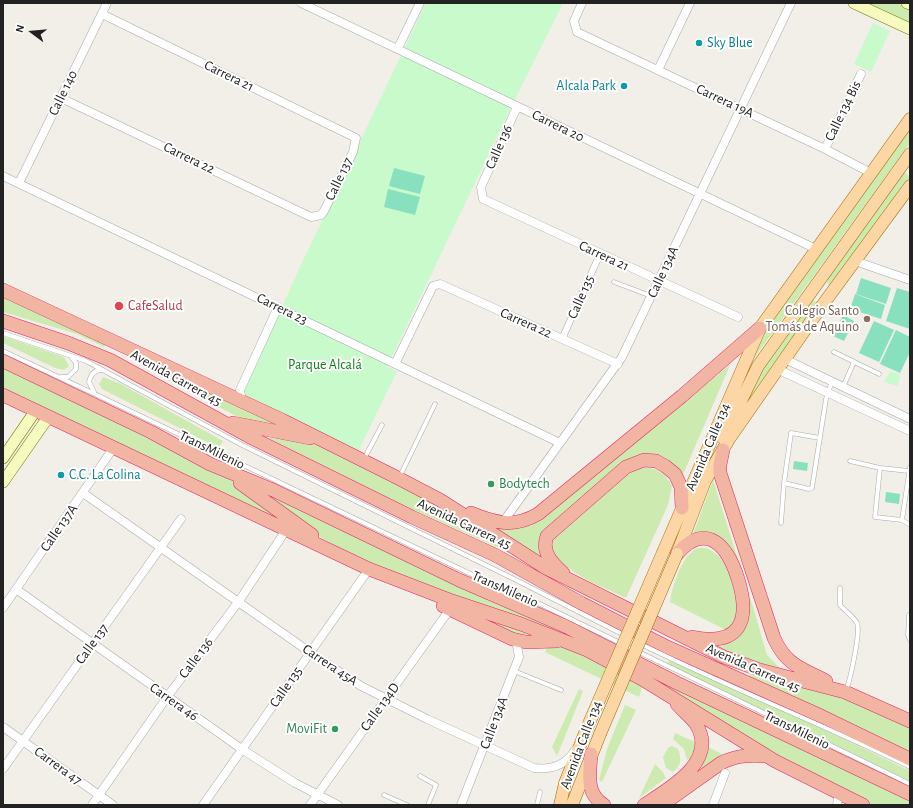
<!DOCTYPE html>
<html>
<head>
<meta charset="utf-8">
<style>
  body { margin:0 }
  #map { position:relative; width:913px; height:808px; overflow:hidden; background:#f2efe9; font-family:"Alegreya Sans",sans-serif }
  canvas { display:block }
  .frame { position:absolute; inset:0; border:4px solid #222; pointer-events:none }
  .north { position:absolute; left:12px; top:12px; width:40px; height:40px; -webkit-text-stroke:3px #fff; paint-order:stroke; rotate:286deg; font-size:11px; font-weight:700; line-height:16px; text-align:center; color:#222 }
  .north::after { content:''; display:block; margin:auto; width:14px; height:18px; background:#222; clip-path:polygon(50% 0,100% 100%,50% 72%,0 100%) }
</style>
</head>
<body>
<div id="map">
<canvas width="913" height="808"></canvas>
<div class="frame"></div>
<div class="north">N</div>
</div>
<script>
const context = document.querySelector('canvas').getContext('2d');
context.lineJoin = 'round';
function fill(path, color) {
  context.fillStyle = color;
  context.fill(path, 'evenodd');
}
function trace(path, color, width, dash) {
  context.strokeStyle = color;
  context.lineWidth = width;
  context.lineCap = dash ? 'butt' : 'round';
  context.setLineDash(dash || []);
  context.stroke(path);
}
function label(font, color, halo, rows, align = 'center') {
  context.font = font + ' "Alegreya Sans",sans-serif';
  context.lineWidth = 4;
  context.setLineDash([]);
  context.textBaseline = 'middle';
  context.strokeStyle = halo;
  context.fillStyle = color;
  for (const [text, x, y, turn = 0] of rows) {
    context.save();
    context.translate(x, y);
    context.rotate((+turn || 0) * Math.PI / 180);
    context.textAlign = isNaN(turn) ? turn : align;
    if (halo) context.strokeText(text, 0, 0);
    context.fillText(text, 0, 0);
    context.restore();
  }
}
const grass = new Path2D(`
  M865,3H897L910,9V24Z
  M910,123V143L749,365L753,347Z
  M901,173H906L910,178L829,287L827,281V276Z
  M3,295L106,343L104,347L77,334L3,312Z
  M812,298L817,304L735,418L759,368Z
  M3,336L64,357L69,366L64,370L55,368L3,343Z
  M730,365L682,477L639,457L540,551L541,560L487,523C504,527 522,532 537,522Z
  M3,367L56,392L231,480L280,520L3,391Z
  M166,376L207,391L291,429L254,423L234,415L164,378Z
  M103,377L121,384L223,441L219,448L102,389L99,384Z
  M268,438L308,441L323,445L433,501L509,550L508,552L399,503Z
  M646,467C659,470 666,474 672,486L668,505L626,598C604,587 573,577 557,557C552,552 553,545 552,539L621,479L633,471Z
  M713,480L754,610L767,655L781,669L752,662L718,647C727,644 739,640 743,631C745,627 747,620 747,616C747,601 735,549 724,540C716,532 702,535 692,537Z
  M261,491L492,602L555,628L553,632L438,592L347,553L312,532Z
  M707,548C726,558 731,574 735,594C736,598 738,604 738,609C738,618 733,625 728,631L670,602C672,588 682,553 698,548C701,548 705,548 707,548Z
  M470,613L527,633L520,636Z
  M549,645L567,647L640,683L642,687L639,697L545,652Z
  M669,660L797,716L910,771V781L667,664Z
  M751,671L819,690L853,701L910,727V752L749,676Z
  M648,674L910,800V805H873L850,794L776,756L647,677Z
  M579,689L583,691L557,756L552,747Z
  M625,705L636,710L602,782L599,780L607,749Z
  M675,733L695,742L694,751L690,759L687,760L684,749L673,739Z
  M672,746L678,749C682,759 681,766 673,772L666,768L663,757L668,748Z
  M708,747L726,756L705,770L700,766Z
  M655,764L663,772L666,778L639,798Z`);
const park = new Path2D(`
  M426,3H563L514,101L387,367L397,371L358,452L243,394L299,269Z
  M873,23L890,31L871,72L854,64Z
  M890,371L900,375L898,386L884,382Z`);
const pitch = new Path2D(`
  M394,168L425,176L420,194L389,186Z
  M388,189L420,197L415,215L384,207Z
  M861,278L891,288L886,304L856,294Z
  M897,288L910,292V329L886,321Z
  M855,294L885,305L881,319L850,309Z
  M843,315L854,321L844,341L833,336Z
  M874,321L894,330L879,362L859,353Z
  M896,330L910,337V352L900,373L880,364Z
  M794,461L808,463L807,471L793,469Z
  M886,492L900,494L899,504L885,502Z`);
const service = new Path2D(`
  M614,282L651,296
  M3,333L86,361L242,445L518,581L626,636
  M3,351L99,396L475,576L536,602L910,784
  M834,352L879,374
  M61,377H68L76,369V363L71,356
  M843,387L854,362
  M94,392L89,382C91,374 95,369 103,370
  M820,438L791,433L784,483L809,489L812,488L826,399L832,381
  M364,459L382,425
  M850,461L880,468
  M909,471L880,468L875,517L902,520L910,525
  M400,476L435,404
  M902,520L910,467
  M781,523L784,483
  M840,588V605C845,611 854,617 857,623C861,631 850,681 846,690
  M909,615L908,635L910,640
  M641,644C729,688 821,723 910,767
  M514,671L561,690
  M420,776L436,785L428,805
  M384,795L407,805
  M537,805L540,792`);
const pedestrian = new Path2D(`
  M562,339L600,254`);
const minor = new Path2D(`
  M301,3L816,249
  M582,3L574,21L577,32L825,149L871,173
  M398,48L420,3
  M658,70L690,3
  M61,98L311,217L321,215L324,211L353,152L356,138L102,14
  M517,107L481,187L483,199L738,317
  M825,149L861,74
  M3,176L560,443
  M19,183L107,3
  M855,261L910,280
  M785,359L910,419
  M395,364L433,286L440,284L618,364
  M777,369L910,431
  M242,402L240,390L278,307
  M83,493L311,653L361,686L427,719L534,768C551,770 566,765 575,750
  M503,522L622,357L791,3
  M16,589L243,750L295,783L338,805
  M3,608L114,447
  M3,727L113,805
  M3,769L181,519
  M92,805L167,697L239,601L286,530
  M203,805L369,569
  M310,805L450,609
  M461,805L519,657L516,640
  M713,805L725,773
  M837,805L839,793`);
const secondary = new Path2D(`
  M854,3L910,29
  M907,3L910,4
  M3,458L36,410
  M3,482L49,416`);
const primary = new Path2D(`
  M723,438L758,366L910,154
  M664,550L760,328L910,119
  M677,554L705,481L729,439L821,307L910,186
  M560,805L565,783L587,728
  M572,805L600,734`);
const trunk = new Path2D(`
  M3,290L282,420L398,478L440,500L546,568L724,657L760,670L845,692L910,721
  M3,321L68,343L110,360L252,438L412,517L495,555L581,603L667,647L821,716L910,759
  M3,361L151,432L210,464L273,490L459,580L565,626L677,683L910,794
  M3,395L369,569L452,601L521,624L587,650L642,679L775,761L863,805
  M233,423L310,438
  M723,450L720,465V473L774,638C786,665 801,668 826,681
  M240,483L312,535
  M471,513C495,523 514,528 538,514L682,396L760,328
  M677,554C707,520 728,547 738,579C751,621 740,647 692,637
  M563,573C552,563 541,552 547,536L626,467L644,460L656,461L665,466L675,474L681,487L682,508
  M443,606L512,639L526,642L557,641
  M591,754C590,774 585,793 604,805
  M644,805C670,788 719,761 696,724C691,717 683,711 677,704
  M662,805L721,763C737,755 750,755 767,756`);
const primaryBridge = new Path2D(`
  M587,728L664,550
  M600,734L677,554`);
const markers = [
  [699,43,4,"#0f9aa8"],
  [624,86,4,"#0f9aa8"],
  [119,306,5,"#e0444e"],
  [867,319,4,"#8d6e63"],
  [61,475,4,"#0f9aa8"],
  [491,484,4,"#2e9e5b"],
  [335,729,4,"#2e9e5b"]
];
const cultureNames = [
  ["Sky Blue",707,43],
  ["Alcala Park",616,86,"right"],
  ["C.C. La Colina",69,475]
];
const streetNames = [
  ["Carrera 21",229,76,26],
  ["Calle 140",63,93,-64],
  ["Carrera 19A",725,101,25],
  ["Calle 134 Bis",843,111,-64],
  ["Carrera 20",558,126,26],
  ["Calle 136",499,147,-66],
  ["Carrera 22",189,158,26],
  ["Calle 137",339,179,-64],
  ["Carrera 21",604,256,25],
  ["Calle 134A",663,272,-65],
  ["Calle 135",581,297,-66],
  ["Carrera 23",282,309,26],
  ["Carrera 22",526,323,24],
  ["Avenida Carrera 45",176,378,29],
  ["Avenida Calle 134",708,447,-67],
  ["TransMilenio",212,450,26],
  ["Avenida Carrera 45",464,524,25],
  ["Calle 137A",59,528,-55],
  ["TransMilenio",505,589,24],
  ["Calle 137",92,644,-54],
  ["Calle 136",196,658,-53],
  ["Carrera 45A",330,665,34],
  ["Avenida Carrera 45",753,668,24],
  ["Calle 135",286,687,-55],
  ["Carrera 46",174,702,35],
  ["Calle 134D",380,707,-54],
  ["Calle 134A",494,723,-69],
  ["TransMilenio",797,730,26],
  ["Avenida Calle 134",581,745,-69],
  ["Carrera 47",58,766,36]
];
const healthNames = [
  ["CafeSalud",128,306]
];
const educationNames = [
  ["Colegio Santo",859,311],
  ["Tomás de Aquino",859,327]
];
const parkNames = [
  ["Parque Alcalá",325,365]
];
const leisureNames = [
  ["Bodytech",499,484],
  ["MoviFit",327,729,"right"]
];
fill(grass, '#cdebb0');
fill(park, '#c8facc');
fill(pitch, '#88e0be');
trace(service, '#a9a9a9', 5);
trace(pedestrian, '#a9a9a9', 7);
trace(minor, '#a9a9a9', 9);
trace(secondary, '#707d05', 12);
trace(primary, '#a06b00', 13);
trace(trunk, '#dc2a67', 14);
trace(service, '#fff', 4);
trace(pedestrian, '#fff', 6);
trace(minor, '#fff', 8);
trace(secondary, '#f7fabf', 11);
trace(primary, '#fcd6a4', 12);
trace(trunk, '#f2b4a3', 13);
trace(primaryBridge, '#a06b00', 13, []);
trace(primaryBridge, '#fcd6a4', 12);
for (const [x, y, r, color] of markers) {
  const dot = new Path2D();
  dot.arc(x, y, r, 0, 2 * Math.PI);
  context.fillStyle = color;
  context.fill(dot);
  trace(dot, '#fff', 1.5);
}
label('14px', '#0d838f', '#fff', cultureNames, 'left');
label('14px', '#222', '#fff', streetNames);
label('14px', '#be3a42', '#fff', healthNames, 'left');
label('14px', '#785e54', '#fff', educationNames, 'right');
label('14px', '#0c8416', '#fff', parkNames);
label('14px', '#27864d', '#fff', leisureNames, 'left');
</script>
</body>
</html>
